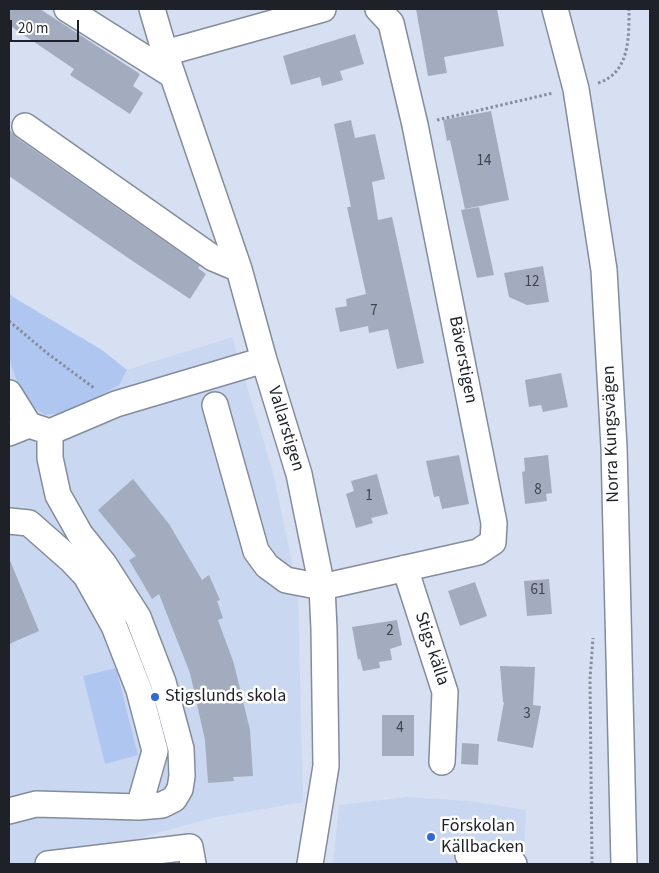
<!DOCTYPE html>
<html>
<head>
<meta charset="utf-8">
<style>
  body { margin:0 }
  #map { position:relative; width:659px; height:873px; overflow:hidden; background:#d6e0f2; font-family:"Source Sans 3",sans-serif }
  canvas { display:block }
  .frame { position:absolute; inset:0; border:10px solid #1e2228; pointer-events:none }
  .scale { position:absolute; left:10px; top:20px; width:69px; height:22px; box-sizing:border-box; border:2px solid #1e2228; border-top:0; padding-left:6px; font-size:15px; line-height:18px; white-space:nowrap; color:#1e2228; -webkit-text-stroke:4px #fff; paint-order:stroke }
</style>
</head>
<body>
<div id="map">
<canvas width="659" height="873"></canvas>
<div class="frame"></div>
<div class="scale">20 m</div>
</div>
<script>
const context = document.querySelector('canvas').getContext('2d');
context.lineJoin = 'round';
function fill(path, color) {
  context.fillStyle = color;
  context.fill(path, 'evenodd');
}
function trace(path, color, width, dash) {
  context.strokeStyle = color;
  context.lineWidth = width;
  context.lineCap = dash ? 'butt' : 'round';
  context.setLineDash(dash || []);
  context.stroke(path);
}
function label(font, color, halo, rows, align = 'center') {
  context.font = font + ' "Source Sans 3",sans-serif';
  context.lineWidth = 5;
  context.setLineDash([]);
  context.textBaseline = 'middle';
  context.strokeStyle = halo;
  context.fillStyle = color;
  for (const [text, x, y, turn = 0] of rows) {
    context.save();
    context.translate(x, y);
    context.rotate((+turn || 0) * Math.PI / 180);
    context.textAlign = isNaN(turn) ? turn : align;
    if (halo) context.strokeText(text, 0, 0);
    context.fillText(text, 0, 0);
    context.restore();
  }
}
const built = new Path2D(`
  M232,337L273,472L298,592L303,802L212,818L60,860L53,864H9V358L119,385L127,370Z
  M407,797L469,801L526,810L524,864H333L339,805Z`);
const green = new Path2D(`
  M9,292L13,297L102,350L127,370L119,385L70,412L45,415L23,400L9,358Z
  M116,668L138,755L105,764L83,676Z`);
const building = new Path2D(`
  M9,9H40L140,74L133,86L143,93L130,114L70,75L74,69L9,25Z
  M416,9H497L504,46L444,57L447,73L428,76Z
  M355,34L364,64L340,71L343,80L322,86L320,77L291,85L283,56Z
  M491,111L509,200L465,209L450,140L447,141L443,120Z
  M351,120L355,138L375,134L385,179L372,182L378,220L392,217L424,363L397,369L388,329L369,333L368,326L340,332L335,308L347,306L346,299L366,294L347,207H351L334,124Z
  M9,129L17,138L200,266L198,268L206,274L190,299L134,262L9,176Z
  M479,207L494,275L477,278L461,210Z
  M543,266L549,302L527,305L509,297L504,273Z
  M561,373L568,407L543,412L541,405L529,407L525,380Z
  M459,455L469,504L442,509L439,496L434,497L426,461Z
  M548,455L552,493L546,494L547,501L525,504L522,472L525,471L524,458Z
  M377,474L388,514L371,518L373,523L356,528L346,494L354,491L351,481Z
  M133,479L169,524L202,580L209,575L220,600L217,601L223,618L218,620L234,664L250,730L253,776L233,777L234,781L208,783L205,740L190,673L159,594L152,599L129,560L136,556L98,510Z
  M9,558L39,631L9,644Z
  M549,579L552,614L527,616L524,581Z
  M475,582L487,616L460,626L448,591Z
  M397,620L402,645L390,649L392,660L379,662L380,668L363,671L360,659L358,660L352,627Z
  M500,666L535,667L533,705L541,706L533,748L497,741L504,702H503Z
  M382,715H414V756H382Z
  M462,743L479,744L478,765L461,764Z`);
const path = new Path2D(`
  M598,83C630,73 629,37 629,9
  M437,120L553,93
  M9,321L47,353L94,388
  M592,864L590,679L593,638`);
const minor = new Path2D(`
  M67,9L172,75
  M152,9L165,53L239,269L264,360L299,474L322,587L324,629L326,766L310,864
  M555,9L576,89L604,270L614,447L624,864
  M165,53L323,9
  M25,126L213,258L239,269
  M9,393L29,425
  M215,405L256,551L267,566L286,580L322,587L478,552L493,542L494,523L415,125L391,23L378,9
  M50,432V458L58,495L80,534L104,564L138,617L163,682L181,749L182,776L180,789L174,799L162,805L139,807
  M9,433L29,425L50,432L116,404L264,360
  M9,521L29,523L71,560L86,576L114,626L139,690L155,751L139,807L36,804L9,811
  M405,568L445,692L442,762
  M468,855L514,864
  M48,864L190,847L193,864`);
const markers = [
  [155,697,5,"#3068d7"],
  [431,837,5,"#3068d7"]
];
const numberNames = [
  ["14",484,162],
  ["12",532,283],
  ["7",374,312],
  ["8",538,491],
  ["1",369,497],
  ["61",538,591],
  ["2",390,632],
  ["3",527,715],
  ["4",400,729]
];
const streetNames = [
  ["Bäverstigen",462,360,79],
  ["Vallarstigen",285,429,73],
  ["Norra Kungsvägen",612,434,-92],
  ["Stigs källa",431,649,72]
];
const poiNames = [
  ["Stigslunds skola",165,697],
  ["Förskolan",441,827],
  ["Källbacken",441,848]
];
fill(built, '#cad7f0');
fill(green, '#afc6f0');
fill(building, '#a3acbe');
trace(minor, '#838c9c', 28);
trace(path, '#878e9b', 3, [2.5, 2.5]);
trace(minor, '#fff', 25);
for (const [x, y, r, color] of markers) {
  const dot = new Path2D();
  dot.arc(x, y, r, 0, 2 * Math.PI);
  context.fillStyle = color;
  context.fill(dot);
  trace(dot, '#fff', 2);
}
label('15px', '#3f444e', null, numberNames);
label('18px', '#1e2228', '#fff', streetNames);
label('18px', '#1e2228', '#fff', poiNames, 'left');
</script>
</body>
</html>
